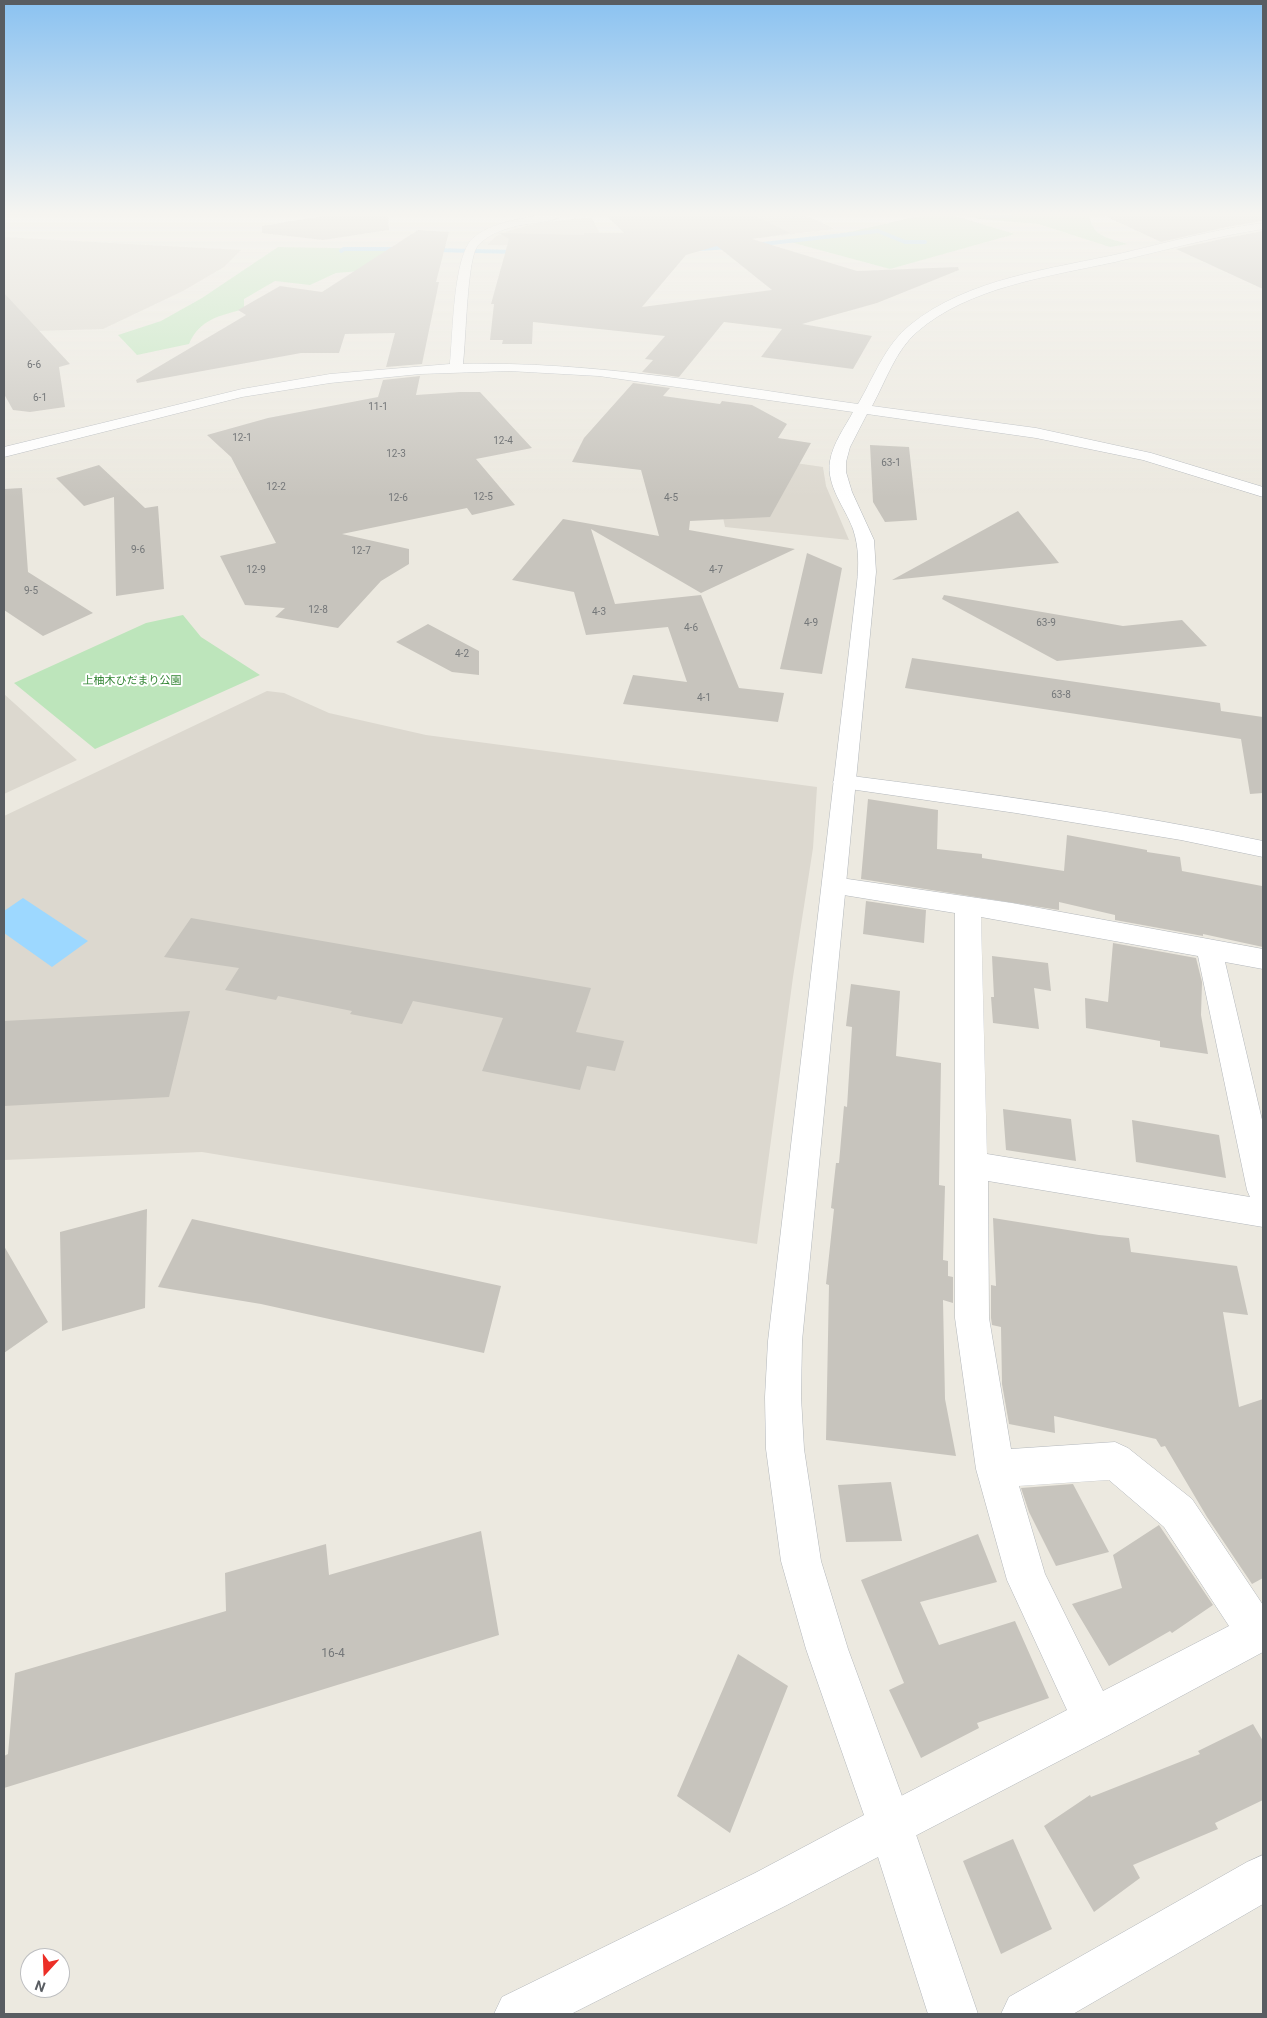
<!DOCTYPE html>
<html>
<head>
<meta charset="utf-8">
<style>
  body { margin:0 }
  #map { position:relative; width:1267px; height:2018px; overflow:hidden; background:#ece9e0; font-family:Roboto,sans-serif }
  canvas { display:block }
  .frame { position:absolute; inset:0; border:5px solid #595d62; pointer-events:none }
  .north { position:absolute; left:20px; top:1948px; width:50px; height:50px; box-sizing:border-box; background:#fff; border:1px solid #bdbec0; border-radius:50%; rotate:200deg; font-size:14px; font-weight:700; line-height:20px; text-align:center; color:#595d62 }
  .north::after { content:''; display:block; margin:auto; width:18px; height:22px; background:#ec2f27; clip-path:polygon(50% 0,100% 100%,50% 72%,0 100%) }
</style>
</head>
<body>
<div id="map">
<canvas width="1267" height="2018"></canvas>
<div class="frame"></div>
<div class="north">N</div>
</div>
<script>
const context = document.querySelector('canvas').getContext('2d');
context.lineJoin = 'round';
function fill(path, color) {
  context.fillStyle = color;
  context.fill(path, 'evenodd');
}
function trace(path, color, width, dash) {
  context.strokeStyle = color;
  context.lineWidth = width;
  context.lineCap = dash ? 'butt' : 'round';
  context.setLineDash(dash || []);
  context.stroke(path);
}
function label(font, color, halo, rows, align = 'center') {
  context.font = font + ' Roboto,"Noto Sans JP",sans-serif';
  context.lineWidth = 4;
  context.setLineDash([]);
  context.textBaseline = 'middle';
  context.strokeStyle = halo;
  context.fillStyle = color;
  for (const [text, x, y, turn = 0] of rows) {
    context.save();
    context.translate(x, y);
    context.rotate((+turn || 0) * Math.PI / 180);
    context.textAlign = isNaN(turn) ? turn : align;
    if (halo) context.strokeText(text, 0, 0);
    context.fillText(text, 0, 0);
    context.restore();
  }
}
const education = new Path2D(`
  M729,216H808L835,229L760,238Z
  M591,217L607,246L487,245L496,236L514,229L538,223Z
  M4,237L241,250L224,267L183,291L103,329L4,332Z
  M700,449L823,467L826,486L849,540L725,527L720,503Z
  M267,691L284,693L329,713L426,735L817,787L813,848L793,977L757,1244L202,1152L4,1160V816Z
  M4,694L77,760L4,794Z`);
const green = new Path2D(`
  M920,216H955L1015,234L890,269L790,242L840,234Z
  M969,216H1089C1094,238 1109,238 1128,244L1110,247L1038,224L981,219Z
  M278,247L388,249L374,270L336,273L310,285L275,281L244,299V309C219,316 200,319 189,344L137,355L118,335L161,321L202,298Z
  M183,615L201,637L260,675L95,749L14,683L146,623Z`);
const water = new Path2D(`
  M23,898L88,941L52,967L4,933V911Z`);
const stream = new Path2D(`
  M987,216H1010
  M754,245L878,231L905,242H925
  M698,249L731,247
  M434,250L516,252
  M341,251L344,249H399`);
const building = new Path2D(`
  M323,216H388L389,230L323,240L262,233V226Z
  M607,216H756L790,233L752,239L857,271L958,267L959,270L877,303L802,324L872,336L853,369L761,357L782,329L724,322L679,377L642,372L653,360L645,359L665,336L533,322L532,344H502L503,340H490L494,304H491L509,239L499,233L584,235V233H624ZM717,246L772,290L642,307L686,255Z
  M1105,216H1263V221L1227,227L1161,242Z
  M418,230L449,232L436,282H439L422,364L386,367L395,333L345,334L339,353H301L137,383L136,380L246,315L238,310L280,286L322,292Z
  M1263,231V289L1176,249L1226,238Z
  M4,293L70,364L59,367L65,407L30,412L13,410L4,394Z
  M420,376L416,395L460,392H480L532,448L476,459L515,505L472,515L467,508L342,534L409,549V564L381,581L338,628L275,617L285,608L245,605L220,556L276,543L231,457L207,435L268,418L378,397L383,380Z
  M633,383L670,388L663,396L720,404L722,401L752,405L787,424L778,438L811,443L770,517L690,521L689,530L795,549L701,593L591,529L615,604L701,595L739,688L784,693L778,722L623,704L633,675L687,682L668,627L586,635L574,592L512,580L563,519L659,536L641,470L572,462L584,438Z
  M870,445L909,447L917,520L885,522L873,502Z
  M99,465L145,508L158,506L164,589L116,596L114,497L84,506L56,478Z
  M22,488L28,572L93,613L43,636L4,610V489Z
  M1018,511L1059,563L892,580Z
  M807,553L842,568L822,674L780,669Z
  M944,595L1123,626L1182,620L1207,646L1057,661L942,599Z
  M428,624L479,651V675L452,672L396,642Z
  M912,658L1220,703L1221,711L1263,717V793L1250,794L1241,739L905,688Z
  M868,799L938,810L937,849L982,854V858L1064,871L1067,835L1147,850V852L1180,857L1182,871L1262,886L1263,947L1203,934V936L1115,920V915L1059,902V910L861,879Z
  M866,901L926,910L924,943L863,934Z
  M191,918L591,988L576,1032L624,1041L615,1071L587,1066L580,1090L482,1071L503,1018L413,1001L402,1024L350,1014L352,1011L278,996L276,1000L225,990L239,968L164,957Z
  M1113,943L1196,958L1202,982L1201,1015L1208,1054L1160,1047V1041L1086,1028L1085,998L1108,1002Z
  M992,956L1048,963L1051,991L1034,988L1039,1029L993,1023L991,997H994Z
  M851,984L900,991L896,1056L941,1063L939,1185L945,1186L943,1260L948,1261V1276L953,1277V1303L943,1300L945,1399L956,1456L826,1440L829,1285L826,1284L834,1209L831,1208L836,1163H839L844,1106L847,1107L852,1027L846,1026Z
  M190,1011L169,1097L4,1106V1021Z
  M1003,1109L1071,1119L1076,1161L1006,1150Z
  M1132,1120L1219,1135L1226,1178L1136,1162Z
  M147,1209L145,1308L62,1331L60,1232Z
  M993,1218L1099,1235L1129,1238L1131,1252L1237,1266L1248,1315L1223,1312L1239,1407L1263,1399V1578L1252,1584L1207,1517L1165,1446L1161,1447L1156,1439L1054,1416L1055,1433L1009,1424L1002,1384L1001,1327L992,1325L991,1318V1285L996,1286Z
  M192,1219L501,1286L484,1353L261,1304L158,1287Z
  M4,1246L48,1322L4,1353Z
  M891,1482L902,1541L846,1542L838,1485Z
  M1073,1484L1109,1552L1056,1566L1029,1512L1021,1488Z
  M1159,1525L1213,1605L1172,1633L1170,1631L1109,1666L1072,1604L1122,1588L1113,1555Z
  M481,1531L499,1635L4,1788V1756L8,1754L15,1673L226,1611L225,1573L326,1544L329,1575Z
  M978,1534L997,1582L920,1602L939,1645L1015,1621L1049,1698L977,1723L979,1728L921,1758L889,1690L904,1683L861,1580Z
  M738,1654L788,1686L730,1833L677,1796Z
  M1253,1724L1263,1741V1800L1215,1823L1218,1829L1133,1865L1140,1878L1094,1912L1044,1826L1090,1795L1091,1797L1200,1754L1198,1751Z
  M1013,1839L1052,1929L1001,1954L963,1861Z`);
const minor = new Path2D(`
  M844,775C984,793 1125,812 1263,841V857L1181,840L1016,813L836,787L833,782L836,777Z
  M834,877L1012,903L1263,949V969L1225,962L1263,1124V1227L988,1181L989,1318L1011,1449L1115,1442L1128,1448L1192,1499L1263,1605V1652L1109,1735L890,1849L874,1842L867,1826L874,1810L1067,1710L1007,1580L976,1469L955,1318V913L825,892L822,886L825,880ZM981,917L1198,956L1247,1190L1250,1197L987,1154ZM1109,1480L1164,1527L1229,1626L1103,1691L1045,1574L1019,1486Z
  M1263,1855V1904L1073,2014H1001L1009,1997L1247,1862Z`);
const tertiary = new Path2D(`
  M534,216H561C554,223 525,223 513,227C501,230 485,236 477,247C467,261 466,341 463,364C596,361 727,386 858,404C874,377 885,345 910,325C968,278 1052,269 1123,253C1169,242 1216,229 1263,223V229C1213,237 1165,250 1115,262C1051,276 968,287 917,332C895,351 886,381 872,406L1036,428L1151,453L1263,487V497L1143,460L1036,438L867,414L850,447L846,462V472L852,492L874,540L876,572L802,1341L801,1397L804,1449L821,1561L848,1649L913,1826L978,2014H928L878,1857L787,1905L571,2014H494L502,1997L755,1873L864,1815L806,1649L781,1561L766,1449L765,1397L768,1341L857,583C859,565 859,547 853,529C845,507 826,486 830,461C833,443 845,427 853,412L599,376L509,371L420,374L330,383L242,397L4,457V447L242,389L330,374L450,364C453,335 453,256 473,238C489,224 514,220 534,216Z`);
const numberNames = [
  ["6-6",34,365],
  ["6-1",40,398],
  ["11-1",378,407],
  ["12-1",242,438],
  ["12-4",503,441],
  ["12-3",396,454],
  ["63-1",891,463],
  ["12-2",276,487],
  ["12-5",483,497],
  ["12-6",398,498],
  ["4-5",671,498],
  ["9-6",138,550],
  ["12-7",361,551],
  ["12-9",256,570],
  ["4-7",716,570],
  ["9-5",31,591],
  ["12-8",318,610],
  ["4-3",599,612],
  ["4-9",811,623],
  ["63-9",1046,623],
  ["4-6",691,628],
  ["4-2",462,654],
  ["63-8",1061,695],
  ["4-1",704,698]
];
const farParknames = [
  ["上柚木ひだまり公園",132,681]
];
const nearNumbernames = [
  ["16-4",333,1654]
];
fill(education, '#dcd8cf');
fill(green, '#bde5bb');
fill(water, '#9dd8ff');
trace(stream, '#9dd8ff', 4);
fill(building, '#c7c4bd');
trace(minor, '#b3b7bb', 1);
trace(tertiary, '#b3b7bb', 1);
fill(minor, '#fff');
fill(tertiary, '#fff');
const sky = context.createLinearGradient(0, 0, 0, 498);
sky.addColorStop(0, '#8ac2f1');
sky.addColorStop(0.43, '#f6f5f1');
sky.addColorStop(1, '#f6f5f100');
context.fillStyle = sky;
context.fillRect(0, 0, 1267, 498);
label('10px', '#747779', null, numberNames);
label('11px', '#338634', '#fff', farParknames);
label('12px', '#747779', null, nearNumbernames);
</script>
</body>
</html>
